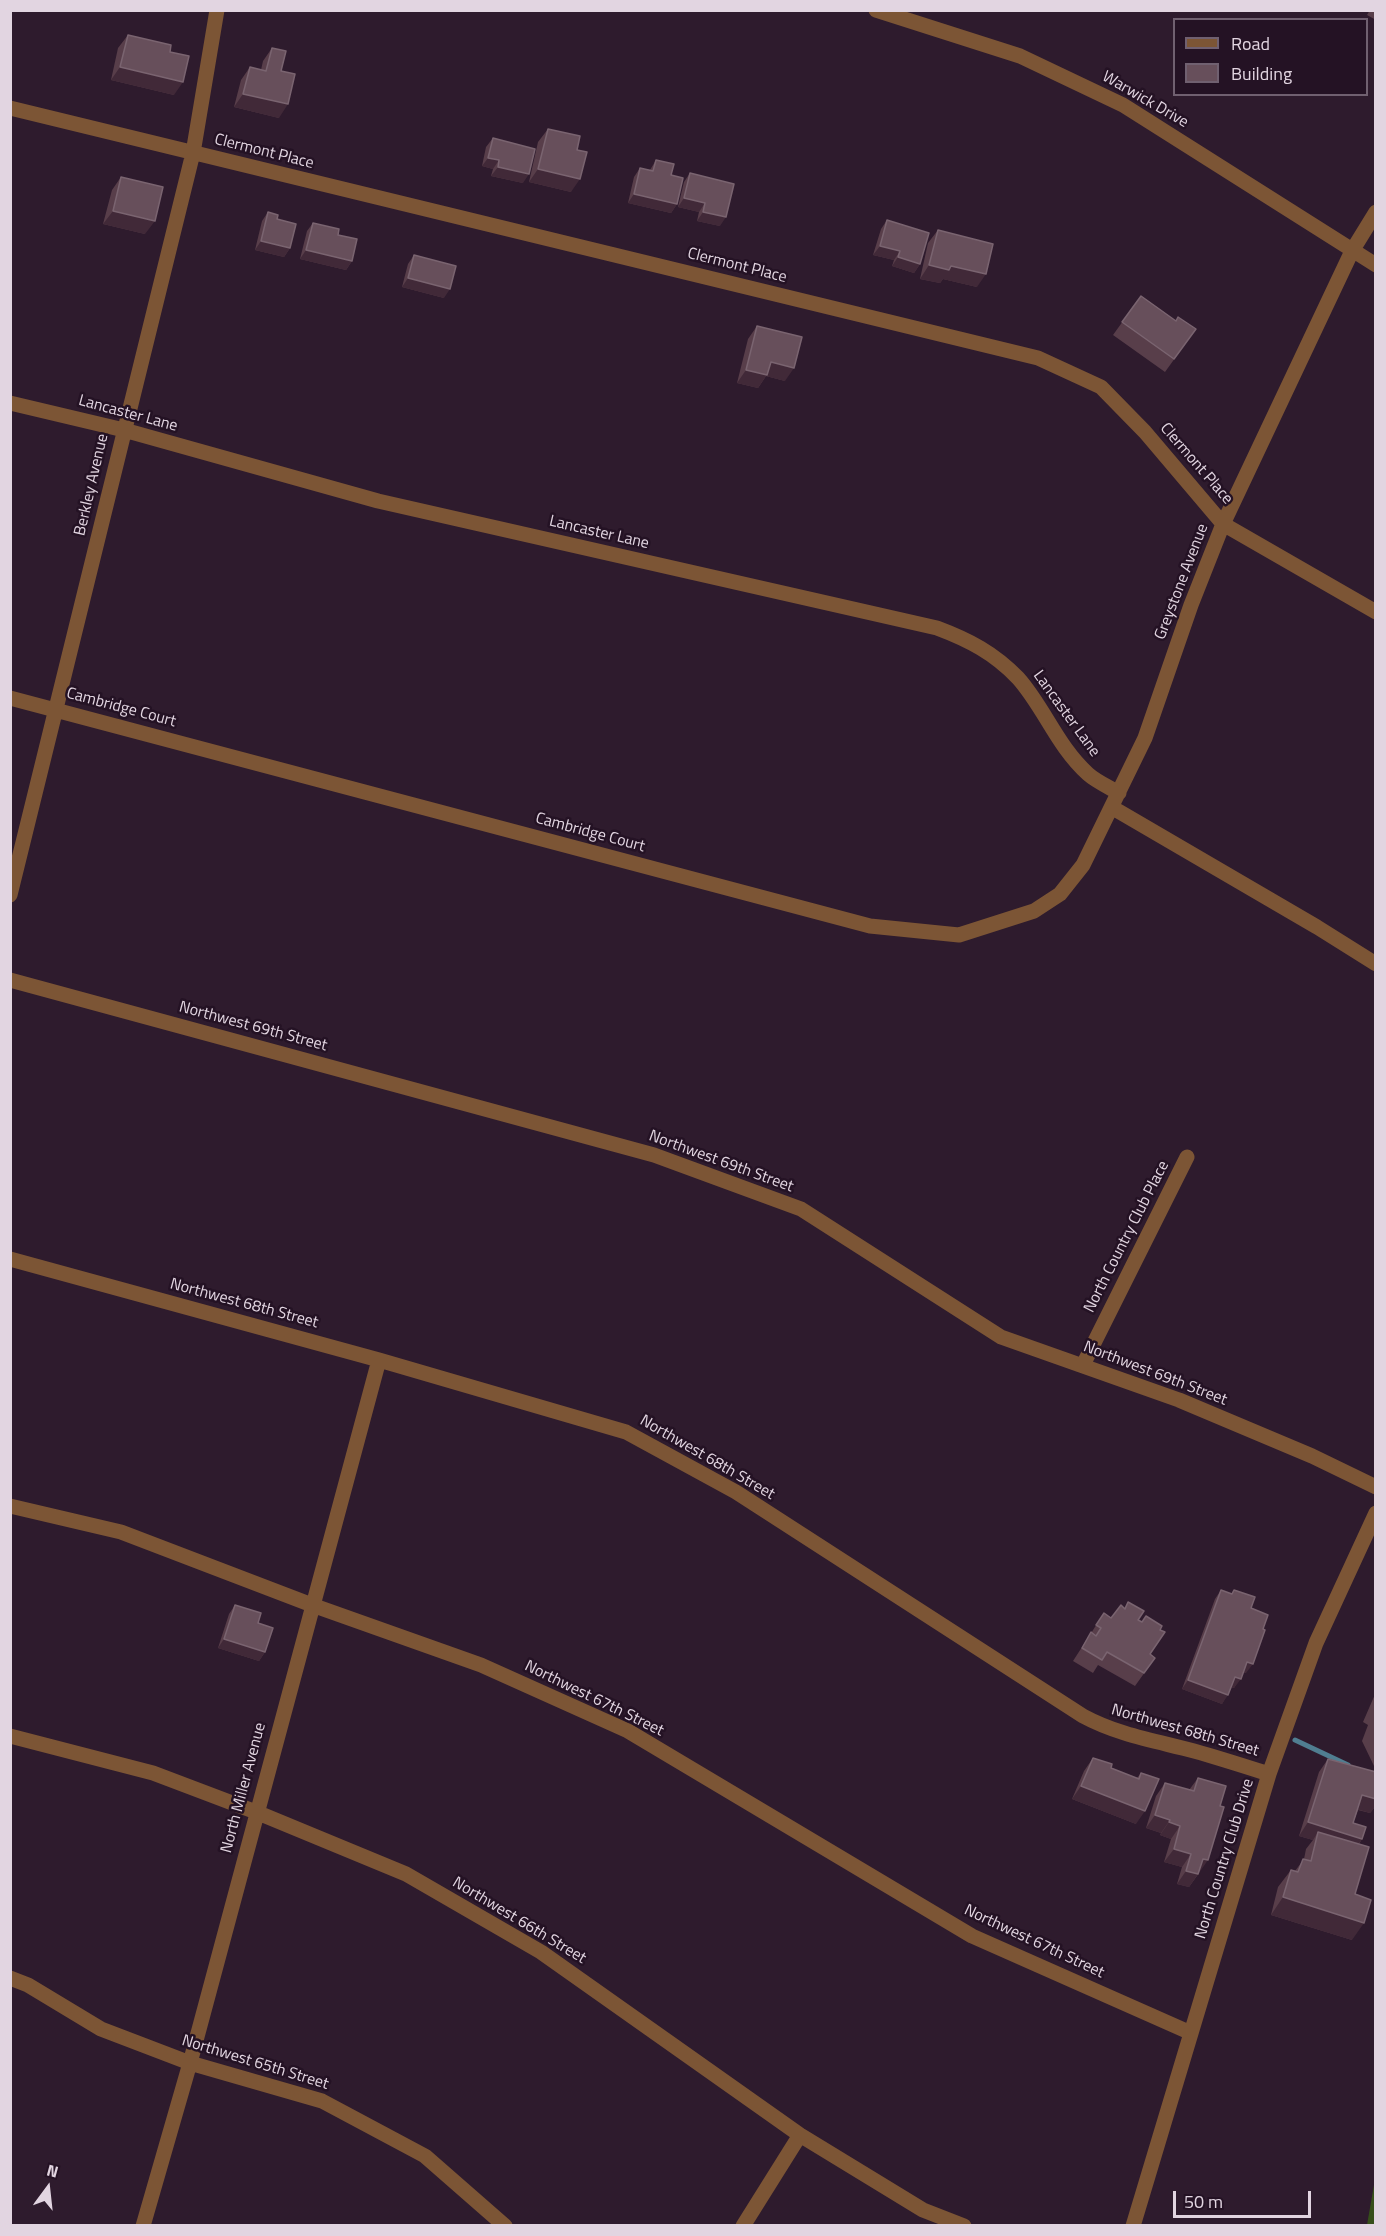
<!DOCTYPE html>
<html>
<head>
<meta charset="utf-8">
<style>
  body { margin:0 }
  #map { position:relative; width:1386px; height:2236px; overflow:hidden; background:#2e1b2d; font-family:"Titillium Web",sans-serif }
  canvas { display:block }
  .frame { position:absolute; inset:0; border:12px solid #e2d5e1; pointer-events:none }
  .legend { position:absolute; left:1173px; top:18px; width:195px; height:78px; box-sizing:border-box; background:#241224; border:2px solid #706070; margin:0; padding:8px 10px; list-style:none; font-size:18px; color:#e2d5e1 }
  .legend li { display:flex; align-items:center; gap:12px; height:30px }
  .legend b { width:30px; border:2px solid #706070 }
  .north { position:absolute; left:18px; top:2158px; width:60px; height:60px; -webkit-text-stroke:4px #241224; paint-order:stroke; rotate:15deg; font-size:16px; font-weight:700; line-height:24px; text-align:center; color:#e2d5e1 }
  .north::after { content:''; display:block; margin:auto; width:21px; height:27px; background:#e2d5e1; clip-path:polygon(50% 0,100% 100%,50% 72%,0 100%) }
  .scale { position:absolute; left:1173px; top:2191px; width:138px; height:27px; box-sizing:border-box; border:3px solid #e2d5e1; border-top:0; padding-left:8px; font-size:18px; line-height:21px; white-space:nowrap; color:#e2d5e1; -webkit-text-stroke:4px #241224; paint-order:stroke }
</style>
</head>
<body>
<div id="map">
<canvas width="1386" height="2236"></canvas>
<div class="frame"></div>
<ul class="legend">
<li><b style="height:8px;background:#7c5535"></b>Road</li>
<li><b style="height:16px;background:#674f5b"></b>Building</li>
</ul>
<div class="north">N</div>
<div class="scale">50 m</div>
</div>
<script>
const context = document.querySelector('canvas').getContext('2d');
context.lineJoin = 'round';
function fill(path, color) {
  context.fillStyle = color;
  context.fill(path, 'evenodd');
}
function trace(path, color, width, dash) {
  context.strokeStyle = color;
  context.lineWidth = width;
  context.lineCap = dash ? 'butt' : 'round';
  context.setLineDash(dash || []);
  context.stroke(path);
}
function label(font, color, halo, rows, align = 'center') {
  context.font = font + ' "Titillium Web",sans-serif';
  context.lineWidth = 5;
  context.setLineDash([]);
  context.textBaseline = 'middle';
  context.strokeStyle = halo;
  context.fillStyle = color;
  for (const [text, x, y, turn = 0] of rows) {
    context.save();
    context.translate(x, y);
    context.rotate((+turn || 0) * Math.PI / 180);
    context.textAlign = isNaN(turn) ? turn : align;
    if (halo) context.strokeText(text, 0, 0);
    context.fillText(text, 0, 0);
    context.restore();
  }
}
const green = new Path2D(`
  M1375,2179V2225H1367Z`);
const stream = new Path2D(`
  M1295,1740L1348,1765`);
const path = new Path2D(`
  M1375,2226L1376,2225`);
const minor = new Path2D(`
  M876,10L1020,56L1123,105L1376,265
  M10,108L1038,358L1101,387L1145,432L1223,524L1376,612
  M10,403L124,430L378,501L937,628C969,640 994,653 1018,678C1044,707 1057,746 1088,774C1097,782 1109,787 1119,793
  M10,698L870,926L959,935L1034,911L1060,894L1083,865L1145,738L1191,605L1223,524L1352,251L1376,212
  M1113,808L1317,927L1376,964
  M10,895L193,153L217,10
  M10,980L654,1155L801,1209L1001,1337L1179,1400L1312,1456L1376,1487
  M10,1259L379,1360L626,1432L736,1492L1083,1716C1118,1735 1156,1741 1194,1751C1219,1758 1244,1766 1269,1774
  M1083,1365L1187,1157
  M10,1506L121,1532L312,1605L481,1665L628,1731L972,1936L1191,2033
  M10,1736L153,1773L256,1812L406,1874L541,1952L800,2135L923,2210L964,2226
  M10,1978L28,1985L101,2029L190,2063L322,2101L425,2156L505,2226
  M143,2226L190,2063L379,1360
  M743,2226L800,2135
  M1133,2226L1269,1774L1316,1643L1376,1513`);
const wall = new Path2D(`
  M1370,10H1376V20L1367,15Z
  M128,35L170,52L174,95L111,80L118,48Z
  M272,48L281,71L279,118L234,107L241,80L250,67L261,70L263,61Z
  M548,129L577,150L571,192L529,182L538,142Z
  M493,138L523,183L491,176L493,169L482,166L486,147Z
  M656,160L671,175L677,204L671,213L628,203L634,177L640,168L650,170Z
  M690,173L720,226L697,221L699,212L678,207L684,182Z
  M121,177L145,234L103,224L112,190Z
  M268,212L277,219L290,248L284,257L255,250L262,221Z
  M887,220L920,264L914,273L892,266L894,260L873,255L881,229Z
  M313,223L338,235L352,261L346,270L300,259L307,231Z
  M938,230L977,287L943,279L940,283L920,279L928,243Z
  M414,255L444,298L402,287L408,264Z
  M1141,296L1176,321L1196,329L1165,372L1113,335Z
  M757,326L785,381L766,376L758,388L737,383L748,339Z
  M1221,1590L1231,1594L1234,1590L1251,1608L1246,1673L1243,1672L1234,1688L1231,1687L1222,1704L1182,1689L1215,1599Z
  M1128,1602L1138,1620L1150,1654L1155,1658L1135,1686L1098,1665L1093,1673L1073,1661L1104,1613L1111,1618L1124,1608Z
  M235,1605L258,1623L265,1652L259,1661L218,1648L229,1614Z
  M1376,1692V1765L1374,1766L1362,1741L1368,1725L1363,1722Z
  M1093,1758L1111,1768L1137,1778L1141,1773L1136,1824L1072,1799L1084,1771Z
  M1328,1759L1374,1808L1370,1813L1358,1810L1353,1823L1362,1839L1359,1844L1352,1940L1271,1915L1278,1887L1291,1870L1295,1871L1304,1859L1306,1849L1313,1840L1299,1836L1319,1772Z
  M1198,1778L1199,1873L1189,1887L1177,1884L1182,1867L1164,1862L1171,1839L1160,1835L1161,1833L1146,1828L1156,1796L1165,1783L1189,1790Z`);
const shadedWall = new Path2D(`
  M120,67L183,82L174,95L111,80Z
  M243,94L288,104L279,118L234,107Z
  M488,158L499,160L493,169L482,166Z
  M498,167L529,174L523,183L491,176Z
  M538,169L580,179L571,192L529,182Z
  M634,194L677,204L671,213L628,203Z
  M684,198L705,203L699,212L678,207Z
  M113,211L155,221L145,234L103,224Z
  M703,212L726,217L720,226L697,221Z
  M261,241L290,248L284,257L255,250Z
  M880,246L900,251L894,260L873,255Z
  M306,250L352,261L346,270L300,259Z
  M898,257L920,264L914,273L892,266Z
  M929,265L951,266L986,274L977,287L943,279L940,283L920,279Z
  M408,278L450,289L444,298L402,287Z
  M771,362L794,368L785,381L766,376L758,388L737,383L746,370Z
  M224,1639L265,1652L259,1661L218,1648Z
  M1247,1662L1253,1664L1246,1673L1241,1671Z
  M1235,1677L1241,1679L1234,1688L1229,1686Z
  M1188,1680L1228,1695L1222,1704L1182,1689Z
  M1081,1786L1145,1811L1136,1824L1072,1799Z
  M1362,1795L1376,1799V1808H1374L1370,1813L1353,1808Z
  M1155,1815L1170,1820L1161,1833L1146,1828Z
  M1169,1822L1180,1826L1171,1839L1160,1835Z
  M1308,1822L1362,1839L1353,1852L1318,1832L1313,1840L1299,1836Z
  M1174,1849L1191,1854L1182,1867L1164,1862Z
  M1203,1859L1208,1860L1199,1873L1194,1872Z
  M1186,1871L1198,1874L1189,1887L1177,1884Z
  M1283,1897L1364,1923L1352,1940L1271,1915Z`);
const building = new Path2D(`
  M128,35L171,45L170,52L189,56L183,82L120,67Z
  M272,48L286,51L281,71L295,74L288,104L243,94L250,67L266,71Z
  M548,129L580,136L577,150L587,152L580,179L538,169Z
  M493,138L535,149L529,174L498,167L499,160L488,158Z
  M656,160L674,164L671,175L683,178L677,204L634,194L640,168L653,171Z
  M690,173L734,184L726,217L703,212L705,203L684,198Z
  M121,177L163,187L155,221L113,211Z
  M268,212L278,215L277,219L296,224L290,248L261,241Z
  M887,220L929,233L920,264L898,257L900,251L880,246Z
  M313,223L339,229L338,235L357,239L352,261L306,250Z
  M938,230L993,244L986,274L951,266L949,270L929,265Z
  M414,255L456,266L450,289L408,278Z
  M1141,296L1176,321L1178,317L1196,329L1174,359L1122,322Z
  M757,326L802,337L794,368L771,362L767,375L746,370Z
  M1221,1590L1232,1594L1234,1590L1255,1597L1251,1608L1268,1615L1263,1629L1265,1630L1253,1664L1247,1662L1241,1679L1235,1677L1228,1695L1188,1680Z
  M1128,1602L1144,1611L1138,1620L1142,1622L1146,1616L1162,1626L1160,1630L1165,1632L1150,1654L1155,1658L1144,1673L1107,1652L1102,1660L1082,1648L1091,1632L1096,1636L1101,1628L1096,1625L1104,1613L1111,1618L1121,1605L1125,1609Z
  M235,1605L261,1613L258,1623L273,1628L265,1652L224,1639Z
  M1093,1758L1112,1764L1111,1768L1139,1779L1141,1773L1159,1779L1145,1811L1081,1786Z
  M1328,1759L1376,1772V1799L1362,1795L1353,1823L1366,1827L1362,1839L1308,1822Z
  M1198,1778L1226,1786L1220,1806L1224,1807L1208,1860L1203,1859L1198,1874L1186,1871L1191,1854L1174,1849L1180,1826L1169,1822L1170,1820L1155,1815L1165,1783L1194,1791Z
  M1318,1832L1369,1847L1355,1894L1371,1900L1364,1923L1283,1897L1291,1870L1298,1872L1303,1859L1311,1861Z`);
const streetNames = [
  ["Warwick Drive",1145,100,30],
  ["Clermont Place",264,152,14],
  ["Clermont Place",737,266,14],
  ["Lancaster Lane",128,414,15],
  ["Clermont Place",1196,464,49],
  ["Berkley Avenue",92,485,-77],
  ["Lancaster Lane",599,533,13],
  ["Greystone Avenue",1182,582,-69],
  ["Cambridge Court",121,708,15],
  ["Lancaster Lane",1066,714,54],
  ["Cambridge Court",590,833,15],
  ["Northwest 69th Street",253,1027,15],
  ["Northwest 69th Street",721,1162,20],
  ["North Country Club Place",1127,1237,-63],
  ["Northwest 68th Street",244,1304,15],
  ["Northwest 69th Street",1155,1374,21],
  ["Northwest 68th Street",707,1458,30],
  ["Northwest 67th Street",594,1699,26],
  ["Northwest 68th Street",1185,1731,16],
  ["North Miller Avenue",244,1788,-75],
  ["North Country Club Drive",1225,1859,-73],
  ["Northwest 66th Street",519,1921,31],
  ["Northwest 67th Street",1034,1942,25],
  ["Northwest 65th Street",255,2063,17]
];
fill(green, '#364f1a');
trace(stream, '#507e91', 5);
trace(path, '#6f5e6e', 3, [4.5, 3]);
trace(minor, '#7c5535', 15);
fill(wall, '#583e4a');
fill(shadedWall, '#412938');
fill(building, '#674f5b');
trace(building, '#7a6470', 1.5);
label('16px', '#e2d5e1', '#241224', streetNames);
</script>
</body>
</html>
